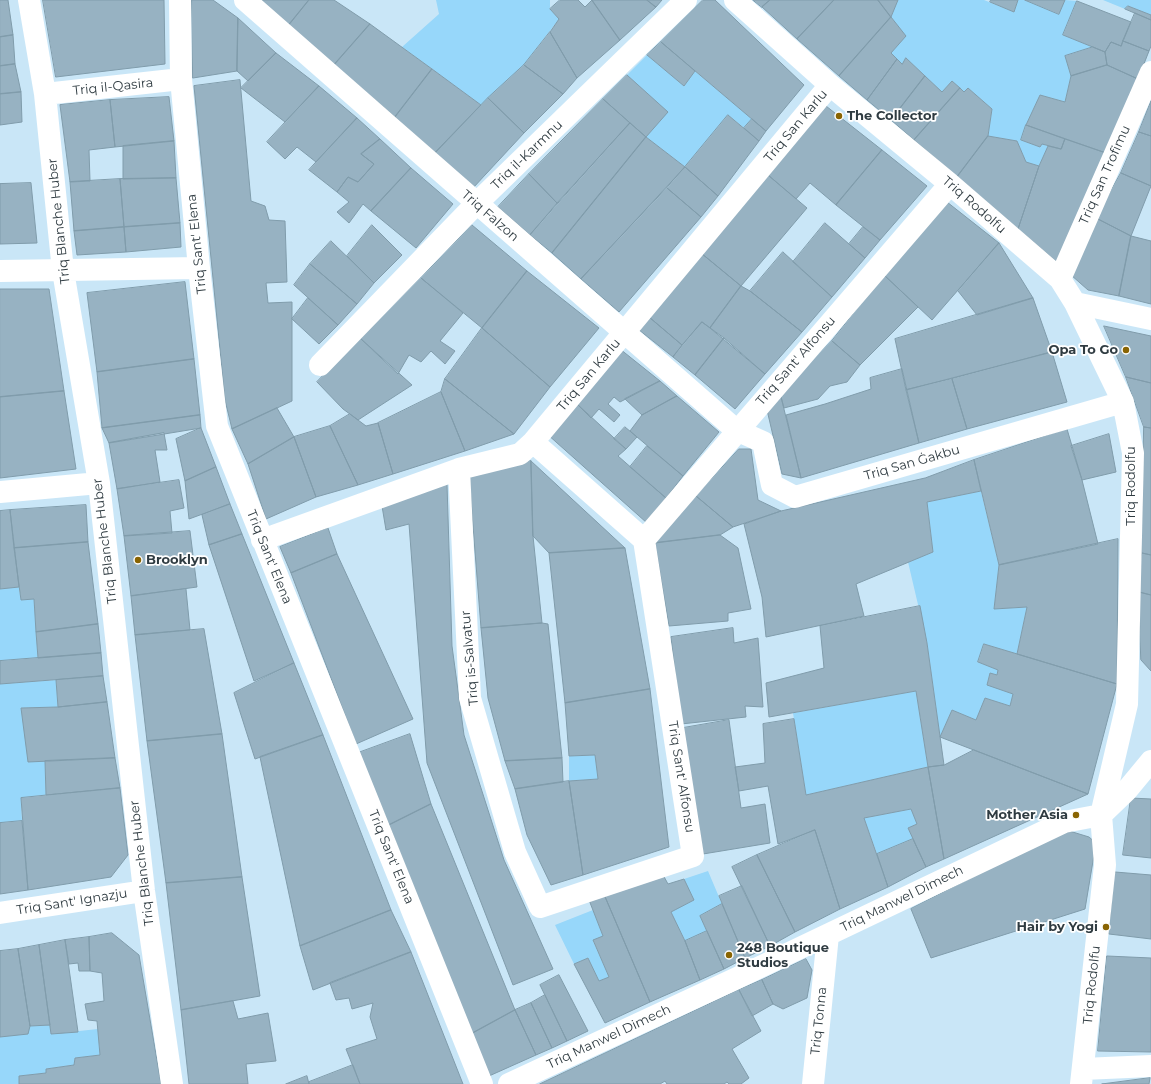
<!DOCTYPE html>
<html>
<head>
<meta charset="utf-8">
<style>
  body { margin:0 }
  canvas { display:block; background:#c9e6f7 }
</style>
</head>
<body>
<canvas width="1151" height="1084"></canvas>
<script>
const context = document.querySelector('canvas').getContext('2d');
context.lineJoin = 'round';
function fill(path, color) {
  context.fillStyle = color;
  context.fill(path, 'evenodd');
}
function trace(path, color, width, dash) {
  context.strokeStyle = color;
  context.lineWidth = width;
  context.lineCap = dash ? 'butt' : 'round';
  context.setLineDash(dash || []);
  context.stroke(path);
}
function label(font, color, halo, rows, align = 'center') {
  context.font = font + ' Montserrat,sans-serif';
  context.lineWidth = 3.5;
  context.setLineDash([]);
  context.textBaseline = 'middle';
  context.strokeStyle = halo;
  context.fillStyle = color;
  for (const [text, x, y, turn = 0] of rows) {
    context.save();
    context.translate(x, y);
    context.rotate((+turn || 0) * Math.PI / 180);
    context.textAlign = isNaN(turn) ? turn : align;
    if (halo) context.strokeText(text, 0, 0);
    context.fillText(text, 0, 0);
    context.restore();
  }
}
const green = new Path2D(`
  M436,0H550V9L559,19L524,65L481,105L402,47L439,14Z
  M898,0H984L1014,12L1018,0H1025L1059,14L1065,0L1077,1L1063,35L1093,47L1066,56L1071,76L1065,102L1040,95L1026,125L1021,140L1040,147L1042,144L1048,146L1039,166L1026,162L1017,141L988,136L992,109L968,88L964,92L952,81L942,92L907,59L902,64L891,53L905,36L891,17Z
  M1103,0H1151V15L1128,6L1125,9Z
  M647,55L684,86L695,71L752,119L744,128L728,115L685,167L646,137L667,112L627,75Z
  M981,491L999,565L994,609L1027,607L1017,654L984,644L978,662L998,670L997,675L990,673L987,684L1013,694L1010,706L985,698L976,720L952,710L940,737L927,643L908,562L933,552L927,502Z
  M19,587L21,600L34,599L38,658L0,661V589Z
  M56,680L58,707L21,708L45,761L46,795L21,798L22,821L0,823V684Z
  M916,691L928,767L806,795L793,713Z
  M595,755L598,779L569,781V756Z
  M911,809L917,824L908,828L913,839L877,854L864,818Z
  M708,871L722,904L700,916L707,931L685,941L671,912L693,900L684,879Z
  M593,910L603,936L593,941L609,977L599,981L588,958L574,964L555,925Z
  M50,1025L51,1034L98,1029L100,1055L75,1058L74,1065L46,1069V1073L19,1076V1084H0V1037L30,1026Z`);
const building = new Path2D(`
  M0,0H8L13,35L0,37Z
  M43,0H164L165,64L56,77Z
  M192,0H213L238,18L237,71L193,78Z
  M257,0H309L288,26Z
  M309,0H334L370,24L334,65L288,26Z
  M560,0H578L585,7L592,0L620,40L577,78L550,32L559,19L550,9Z
  M592,0H647L656,7L620,40Z
  M647,0H662L656,7Z
  M703,0H715L804,85L766,131L661,42Z
  M753,0H770L762,7Z
  M770,0H834L797,39L762,7Z
  M834,0H878L891,17L839,76L797,39Z
  M878,0H898L891,17Z
  M991,0H1018L1014,12L990,2Z
  M1025,0H1065L1059,14Z
  M1077,1L1131,22L1121,46L1111,42L1105,52L1063,35Z
  M1128,6L1151,15V20L1125,9Z
  M1135,13L1151,20V46L1149,51L1123,41Z
  M891,17L906,36L891,53L897,59L867,100L839,76Z
  M238,18L276,53L248,81L237,71Z
  M370,24L432,69L395,117L334,65Z
  M550,32L577,78L563,94L524,65Z
  M13,35L15,64L0,66V37Z
  M1123,41L1149,51L1138,79L1107,65L1105,52L1111,42L1121,46Z
  M661,42L695,71L684,86L647,55Z
  M1093,47L1105,52L1107,65L1071,76L1065,56Z
  M276,53L319,86L285,122L241,88Z
  M906,58L925,76L891,120L867,100L897,59L902,64Z
  M15,64L21,92L0,94V66Z
  M524,65L563,94L524,133L488,98Z
  M1107,65L1138,79L1106,153L1026,125L1040,95L1065,102L1071,76Z
  M432,69L481,105L435,153L395,117Z
  M627,75L668,112L646,137L603,99Z
  M925,76L942,92L952,81L960,88L914,140L891,120Z
  M240,80L251,201L265,206L269,220L285,221L287,282L266,283L268,303L292,302V401L232,429L225,400L194,86Z
  M319,86L357,118L316,162L297,147L285,159L267,142Z
  M960,88L964,92L968,88L992,109L988,136L957,177L914,140Z
  M21,92L22,122L0,125V94Z
  M169,97L174,141L115,147L110,100Z
  M488,98L524,133L473,188L435,153Z
  M603,99L630,123L557,203L529,174Z
  M110,100L115,147L89,150L90,181L70,182L60,105Z
  M1151,101V136L1139,132Z
  M826,106L882,150L836,205L810,183L796,199L768,175Z
  M728,115L759,141L718,196L685,167Z
  M357,118L380,139L361,154L374,164L358,182L348,177L337,192L309,170Z
  M752,119L766,131L759,141L744,128Z
  M630,123L646,137L552,253L530,235Z
  M1026,125L1065,139L1061,149L1042,144L1040,147L1021,140Z
  M1139,132L1151,136V186L1121,173Z
  M988,136L1017,141L1026,162L1039,166L1018,229L957,177Z
  M646,137L685,167L581,279L552,253Z
  M380,139L411,168L371,211L363,204L349,223L337,212L349,202L337,192L348,177L358,182L374,164L361,154Z
  M1065,139L1106,153L1058,263L1018,229L1039,166L1048,146L1061,149Z
  M174,141L176,178L123,179V146Z
  M882,150L927,186L880,240L836,205Z
  M685,167L718,196L701,217L667,188Z
  M411,168L453,204L416,248L371,211Z
  M1121,173L1151,186L1131,236L1096,218Z
  M529,174L557,203L530,235L498,207Z
  M768,175L807,208L741,286L701,253Z
  M176,178L180,223L124,227L120,179Z
  M120,179L124,227L74,231L70,182Z
  M31,183L37,243L0,244V184Z
  M667,188L701,217L619,312L581,279Z
  M947,202L999,243L932,320L884,275Z
  M1096,218L1131,236L1119,296L1088,290L1071,275Z
  M180,223L181,247L126,252L124,227Z
  M825,223L865,258L832,297L793,262Z
  M372,225L402,255L374,283L347,256Z
  M472,225L527,271L482,328L421,278Z
  M124,227L126,252L77,255L74,231Z
  M863,227L880,240L865,258L849,244Z
  M1131,236L1151,241V304L1119,296Z
  M331,241L374,283L357,304L310,264Z
  M999,243L1033,298L977,315L958,291Z
  M783,252L832,297L802,332L750,291Z
  M701,253L741,286L710,328L702,322L682,345L649,317Z
  M310,264L357,304L338,325L294,285Z
  M527,271L599,328L550,387L482,328Z
  M884,275L918,307L860,365L832,341Z
  M421,278L463,313L440,341L455,351L445,364L431,351L421,362L409,355L398,374L360,338Z
  M185,282L194,359L97,372L87,293Z
  M741,286L750,291L802,332L765,374L710,328Z
  M0,289H49L64,391L0,397Z
  M308,298L338,325L319,344L292,319Z
  M1033,298L1052,352L906,390L895,339Z
  M649,317L682,345L673,357L639,330Z
  M702,322L724,338L695,375L673,357Z
  M1104,326L1151,336V383L1126,377Z
  M482,328L550,387L514,434L445,379Z
  M360,338L412,385L358,420L343,409L317,382Z
  M724,338L765,374L735,409L695,375Z
  M832,341L860,365L847,382L830,386L818,399L784,408L780,393Z
  M620,349L660,381L620,402L614,397L608,404L620,415L614,422L599,409L591,418L575,402Z
  M1052,352L1067,402L967,429L952,379Z
  M194,359L200,415L102,428L97,372Z
  M902,369L919,443L801,478L786,415L825,404L871,389L870,378Z
  M1126,377L1151,383V428L1144,427Z
  M445,379L514,434L465,451L441,392Z
  M952,379L967,429L919,443L906,390Z
  M660,381L677,396L642,415L625,399Z
  M64,391L76,469L0,478V397Z
  M441,392L465,451L393,474L378,423Z
  M780,393L801,478L782,474L767,410Z
  M677,396L719,432L683,476L630,431L642,415Z
  M575,402L626,449L618,456L666,498L647,523L547,434Z
  M277,408L294,437L248,464L232,429Z
  M350,414L366,426L378,423L393,474L358,485L330,426Z
  M200,415L201,428L109,443L102,428Z
  M330,426L358,485L316,497L294,437Z
  M625,427L637,437L626,449L614,439Z
  M1144,427L1151,428V555L1142,553Z
  M201,428L216,467L185,481L176,439Z
  M1067,429L1082,480L1098,544L999,565L974,460Z
  M164,433L167,450H155L160,482L117,489L109,443Z
  M1109,434L1116,472L1082,480L1071,446Z
  M294,437L316,497L266,519L248,464Z
  M647,446L683,476L666,498L630,467Z
  M739,449H751L758,500L781,511L733,527L696,496Z
  M974,460L981,491L927,502L933,552L856,584L864,616L766,637L762,597L744,524L781,511L925,478Z
  M531,461L625,548L549,553L533,536Z
  M531,461L533,536L542,623L481,628L469,475Z
  M216,467L230,504L189,519L185,481Z
  M179,480L184,508L170,511L172,533L124,536L117,489Z
  M447,484L452,646L464,735L504,860L553,969L513,985L427,763L409,524L386,530L382,506Z
  M696,496L733,527L720,535L655,543Z
  M230,504L242,534L209,545L202,515Z
  M86,505L88,542L14,548L10,510Z
  M10,510L19,587L0,589V511Z
  M328,528L337,554L291,573L280,547Z
  M190,531L197,587L131,596L124,536Z
  M242,534L294,663L254,681L209,545Z
  M720,535L738,548L751,609L728,613V621L669,626L655,543Z
  M1118,539L1117,684L1017,654L1027,607L994,609L999,565Z
  M88,542L98,624L36,632L34,599L21,600L14,548Z
  M625,548L650,689L565,703L549,553Z
  M1142,553L1151,555V595L1139,592Z
  M337,554L413,719L356,744L291,573Z
  M186,589L190,630L135,635L131,596Z
  M1139,592L1151,595V671L1141,660Z
  M920,606L927,643L944,765L928,767L916,691L769,717L766,683L824,668L820,626Z
  M542,623L548,624L562,758L505,761L488,698L481,628Z
  M98,624L101,653L38,658L36,632Z
  M733,628L734,643L758,638L763,707L745,706L746,717L681,724L671,637Z
  M204,629L222,734L147,741L135,635Z
  M984,644L1117,684L1088,794L940,737L952,710L976,720L985,698L1010,706L1013,694L987,685L990,673L997,675L998,670L978,662Z
  M101,653L103,676L0,684V661Z
  M294,663L323,735L255,759L234,693Z
  M103,676L107,702L58,707L56,680Z
  M650,689L669,847L583,875L569,781L598,779L595,755L569,756L565,703Z
  M107,702L115,758L28,762L21,708L58,707Z
  M794,719L806,795L928,767L944,859L926,867L908,828L917,824L911,809L864,818L888,887L840,909L815,830L778,844L768,786L739,791L735,767L765,763L763,724Z
  M729,720L741,808L765,804L770,843L703,854L683,728Z
  M222,734L242,877L166,883L147,741Z
  M410,734L431,804L389,825L358,753Z
  M323,735L391,910L300,946L260,757Z
  M974,750L1088,794L944,859L928,767L944,765Z
  M115,758L120,788L46,795L45,761Z
  M562,758L563,782L515,789L505,761Z
  M569,781L583,875L551,885L527,835L515,789Z
  M120,788L128,855L111,877L28,890L21,798Z
  M1131,798L1151,799V858L1123,855Z
  M431,804L515,1010L471,1034L389,825Z
  M22,821L28,890L0,894V823Z
  M815,830L840,909L795,932L757,855Z
  M1066,830L1089,837L1096,843L1085,909L931,958L911,909Z
  M913,839L926,867L888,887L877,854Z
  M757,855L795,932L770,946L732,867Z
  M1115,872L1151,875V939L1109,934Z
  M662,873L668,884L684,879L694,900L671,912L685,941L700,980L650,1002L603,892Z
  M242,877L260,996L181,1010L166,883Z
  M742,886L770,946L745,958L719,896Z
  M603,892L650,1002L605,1023L574,964L588,958L599,981L609,977L593,940L603,936L589,900Z
  M722,904L745,958L724,969L700,916Z
  M391,910L411,952L313,990L300,946Z
  M707,931L724,969L700,980L685,941Z
  M112,933L139,955L161,1084H19V1076L46,1073V1069L74,1065L75,1058L100,1055L97,1021L88,1020L85,1004L104,1001L102,973L90,971L89,937Z
  M89,937L90,971H79L78,963L69,964L65,940Z
  M65,940L78,1032L51,1034L39,945Z
  M39,945L50,1025L30,1026L18,949Z
  M18,949L30,1026L28,1034L0,1037V951Z
  M411,952L463,1084H360L346,1049L377,1039L370,1017L373,1003L352,1009L349,998L336,1000L330,983Z
  M1107,956L1151,958V1052L1098,1051Z
  M806,959L812,970L807,998L783,1009L773,1004L762,980Z
  M559,975L588,1031L567,1041L540,985Z
  M762,980L773,1004L752,1016L739,990Z
  M739,990L761,1031L732,1049L749,1078L741,1084H729L727,1082L724,1084H667L665,1081L660,1084H540Z
  M545,995L567,1041L552,1048L531,1003Z
  M233,1001L238,1019L268,1013L276,1061L246,1064L248,1084H189L181,1010Z
  M531,1003L552,1048L536,1055L515,1010Z
  M515,1010L536,1055L489,1076L471,1034Z
  M353,1065L360,1084H309V1082Z
  M307,1076L309,1084H286Z
  M1150,1078L1149,1084H1102Z`);
const minor = new Path2D(`
  M29,0L45,94L63,271L99,483L144,891L172,1084
  M180,0L181,79L199,268L217,426L482,1084
  M245,0L736,430L763,442L772,485L795,497L1123,402
  M735,0L830,85L950,184L1060,279L1075,303L1123,402L1133,453L1127,704L1101,815L1105,865L1081,1084
  M45,94L181,79
  M0,271L199,268
  M1060,279L1151,72
  M1075,303L1151,319
  M320,365L476,204L686,0
  M533,442L644,540
  M459,469L470,698L515,852L540,907L693,856L644,540L950,184
  M0,492L99,483
  M262,540L459,469L520,454L533,442L830,85
  M0,913L144,891
  M1083,1069L1151,1066
  M509,1084L735,979L1064,822L1101,815L1127,790L1151,761
  M813,1084L828,935`);
const markers = [
  [839,116,4,"#896402"],
  [1126,350,4,"#896402"],
  [138,560,4,"#896402"],
  [1076,815,4,"#896402"],
  [1106,927,4,"#896402"],
  [729,955,4,"#896402"]
];
const streetNames = [
  ["Triq il-Qasira",113,87,-6],
  ["Triq San Karlu",796,126,-50],
  ["Triq il-Karmnu",527,155,-44],
  ["Triq San Trofimu",1105,175,-66],
  ["Triq Rodolfu",974,205,41],
  ["Triq Falzon",490,216,41],
  ["Triq Blanche Huber",59,221,-96],
  ["Triq Sant' Elena",197,244,-96],
  ["Triq Sant' Alfonsu",796,361,-49],
  ["Triq San Karlu",589,375,-50],
  ["Triq San Ġakbu",912,463,-16],
  ["Triq Rodolfu",1131,486,-90],
  ["Triq Blanche Huber",105,541,-97],
  ["Triq Sant' Elena",269,557,68],
  ["Triq is-Salvatur",470,658,-95],
  ["Triq Sant' Alfonsu",681,777,81],
  ["Triq Sant' Elena",391,857,68],
  ["Triq Blanche Huber",142,863,-97],
  ["Triq Manwel Dimech",902,899,-26],
  ["Triq Sant' Ignazju",72,902,-9],
  ["Triq Rodolfu",1092,985,-84],
  ["Triq Tonna",819,1021,-84],
  ["Triq Manwel Dimech",609,1037,-25]
];
const poiNames = [
  ["The Collector",847,116],
  ["Opa To Go",1118,350,"right"],
  ["Brooklyn",146,560],
  ["Mother Asia",1068,815,"right"],
  ["Hair by Yogi",1098,927,"right"],
  ["248 Boutique",737,948],
  ["Studios",737,963]
];
fill(green, '#97d7fa');
fill(building, '#97b2c2');
trace(building, '#809cab', 1);
trace(minor, '#fff', 22);
for (const [x, y, r, color] of markers) {
  const dot = new Path2D();
  dot.arc(x, y, r, 0, 2 * Math.PI);
  context.fillStyle = color;
  context.fill(dot);
  trace(dot, '#fff', 1.5);
}
label('13px', '#2f3b41', '#fff', streetNames);
label('bold 13px', '#2f3b41', '#fff', poiNames, 'left');
</script>
</body>
</html>
